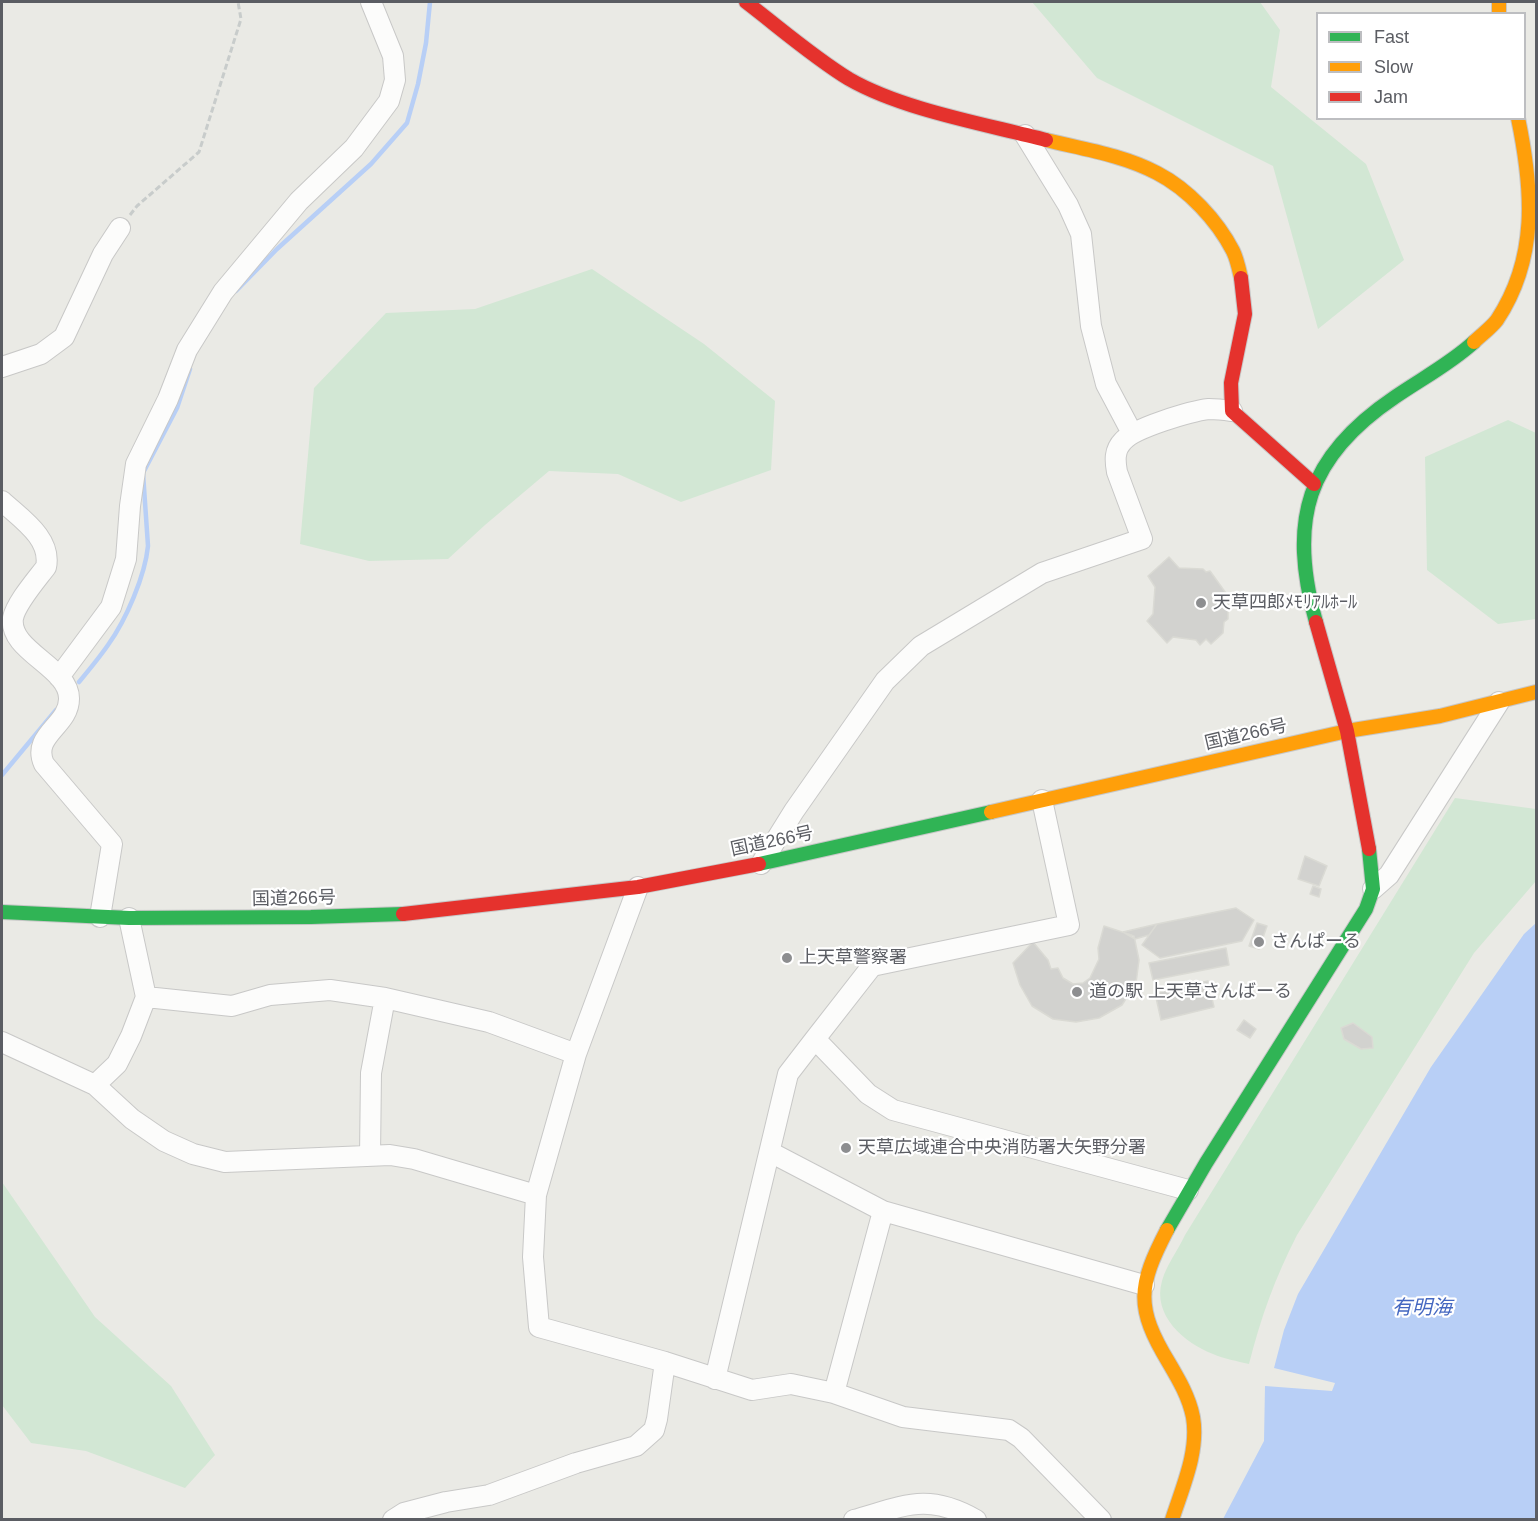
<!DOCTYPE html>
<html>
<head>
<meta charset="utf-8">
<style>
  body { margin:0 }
  #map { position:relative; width:1538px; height:1521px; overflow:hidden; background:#eaeae5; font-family:Helvetica,sans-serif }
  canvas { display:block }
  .frame { position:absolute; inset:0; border:3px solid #5b5d63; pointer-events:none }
  .legend { position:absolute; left:1316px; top:12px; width:210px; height:108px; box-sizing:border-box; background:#fff; border:2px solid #bdbec1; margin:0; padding:8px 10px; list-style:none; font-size:18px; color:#5b5d63 }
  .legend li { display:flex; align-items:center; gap:12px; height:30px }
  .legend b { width:30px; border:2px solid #bdbec1 }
</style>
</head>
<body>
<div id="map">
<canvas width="1538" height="1521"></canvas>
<div class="frame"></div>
<ul class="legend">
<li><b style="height:8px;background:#30b455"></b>Fast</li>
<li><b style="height:8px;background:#ff9f0a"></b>Slow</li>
<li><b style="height:8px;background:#e5322d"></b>Jam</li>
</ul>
</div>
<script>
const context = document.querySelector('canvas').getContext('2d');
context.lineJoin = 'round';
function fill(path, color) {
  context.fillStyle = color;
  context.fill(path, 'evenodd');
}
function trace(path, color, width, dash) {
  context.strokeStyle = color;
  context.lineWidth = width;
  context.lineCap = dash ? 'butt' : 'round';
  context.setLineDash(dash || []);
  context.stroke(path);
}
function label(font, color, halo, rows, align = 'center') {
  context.font = font + ' Helvetica,"Noto Sans JP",sans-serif';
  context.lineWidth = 4.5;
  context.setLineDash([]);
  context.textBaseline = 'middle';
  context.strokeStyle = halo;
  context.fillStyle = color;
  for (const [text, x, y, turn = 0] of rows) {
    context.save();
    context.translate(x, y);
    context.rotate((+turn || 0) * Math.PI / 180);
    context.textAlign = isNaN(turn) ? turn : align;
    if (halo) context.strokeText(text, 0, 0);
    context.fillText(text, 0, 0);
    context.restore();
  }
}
const green = new Path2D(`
  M1032,2H1260L1280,30L1271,87L1366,164L1404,260L1318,329L1273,166L1097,78Z
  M592,269L704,344L775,401L771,470L681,502L618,474L549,471L485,525L448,559L369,561L300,544L314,388L386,313L475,309Z
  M1508,420L1536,433V619L1498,624L1427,570L1425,457Z
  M1455,798L1536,809V881L1474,953L1297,1235C1275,1278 1261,1317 1249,1364C1237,1361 1224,1359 1213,1354C1184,1343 1152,1315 1162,1281C1166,1266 1178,1250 1185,1235Z
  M2,1182L95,1317L171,1386L215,1455L185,1488L86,1451L31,1443L2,1405Z`);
const water = new Path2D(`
  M1536,923V1519H1223L1264,1441L1265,1386L1332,1391L1335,1383L1274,1368L1284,1330L1298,1294L1431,1067L1524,934Z`);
const stream = new Path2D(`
  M236,291L277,249L371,164L407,123L418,84L426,43L430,2
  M79,682C89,670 99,658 108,645C126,620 145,576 148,546L143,473L177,408L190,369
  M2,775L56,710`);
const building = new Path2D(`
  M1169,557L1179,568L1203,569L1206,572L1210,571L1228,596V619L1224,622L1223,633L1211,644L1206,639L1200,645L1196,640L1173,637L1167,643L1147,621L1153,614L1155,587L1148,576Z
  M1305,856L1327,866L1319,886L1298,879Z
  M1313,886L1321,889L1319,897L1310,894Z
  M1236,908L1254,920L1242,941L1160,958L1142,945L1157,924Z
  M1257,923L1267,926L1259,949L1249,946Z
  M1157,924L1149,935L1135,939L1123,932Z
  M1104,926L1134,936L1139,960L1136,983L1122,1005L1099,1018L1076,1022L1053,1019L1032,1006L1020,985L1013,963L1033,942L1048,960L1051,969L1058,968L1063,978L1073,984L1083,983L1090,978L1099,959L1098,948Z
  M1226,948L1229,965L1153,980L1149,963Z
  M1208,981L1214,1007L1161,1020L1155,993Z
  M1244,1020L1256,1029L1250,1038L1237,1030Z
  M1353,1023L1372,1037L1373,1048L1361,1049L1344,1039L1341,1028Z`);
const path = new Path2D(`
  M130,215L137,206L199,152L241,19L238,2`);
const street = new Path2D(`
  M1025,135L1068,205L1081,234L1091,326L1106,384L1132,433
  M2,367L41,354L64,337L103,254L120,228
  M2,501C20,518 52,538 46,567C37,579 16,603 13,618C8,651 70,667 69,699C69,726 31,735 44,764L112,844L100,917
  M59,677L111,607L126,559L130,506L136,464L168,399L187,350L223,292L299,201L354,148L389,101L395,80L393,56L371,2
  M761,864L794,811L885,681L921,646L1042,573L1142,539L1117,472C1115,461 1114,450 1123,441C1134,428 1191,411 1209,409C1217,409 1225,410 1232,411
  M638,887L576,1054L536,1195L533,1257L539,1327L665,1362L752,1390L791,1384L834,1393L903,1417L1009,1430L1021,1438L1101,1520
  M1373,889L1389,875L1499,702
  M146,997L232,1006L270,995L330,990L385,998L489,1022L576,1054
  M815,1039L868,1094L893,1110L1188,1190
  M2,1042L95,1085L132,1119L164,1141L193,1154L225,1162L390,1155L414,1159L536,1195
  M95,1085L117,1064L131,1036L146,997L129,918
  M770,1152L883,1211L1144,1285
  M370,1156L371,1073L385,998
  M715,1379L788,1074L815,1039L872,966L1069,925L1042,800
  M834,1393L883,1211
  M393,1520L404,1513L446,1502L489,1495L576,1463L636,1446L654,1430L657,1419L665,1362
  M854,1520C904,1506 927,1492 976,1520`);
const fast = new Path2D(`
  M1316,622C1288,521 1306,457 1395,397C1421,379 1450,364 1474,342
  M759,864L991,812
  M2,912L129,918L311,917L403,914
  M1167,1230L1206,1163L1366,909L1373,889L1369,849`);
const slow = new Path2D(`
  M1499,2V14
  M1046,140C1083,149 1123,155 1157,173C1188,189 1217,220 1233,251C1237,259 1239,269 1241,278
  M1474,342C1481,335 1491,328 1497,320C1538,258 1533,190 1518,118
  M991,812L1347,731L1440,716L1536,692
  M1167,1230C1138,1286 1135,1307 1169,1363C1179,1380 1189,1397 1193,1417C1199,1452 1182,1488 1172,1520`);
const jam = new Path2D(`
  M746,2C780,28 813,57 849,79C903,110 985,124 1046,140
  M1241,278L1245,314L1231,383L1232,411L1314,484
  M1316,622L1347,731L1369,849
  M403,914L638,887L759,864`);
const markers = [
  [1201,603,6,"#8d8e90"],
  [1259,942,6,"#8d8e90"],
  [787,958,6,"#8d8e90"],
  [1077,992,6,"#8d8e90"],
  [846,1148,6,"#8d8e90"]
];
const poiNames = [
  ["天草四郎ﾒﾓﾘｱﾙﾎｰﾙ",1213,603],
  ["さんぱーる",1271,942],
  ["上天草警察署",799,958],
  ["道の駅 上天草さんばーる",1089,992],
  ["天草広域連合中央消防署大矢野分署",858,1148]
];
const streetNames = [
  ["国道266号",1246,735,-13],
  ["国道266号",772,842,-12],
  ["国道266号",294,899,-1]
];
const waterNames = [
  ["有明海",1422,1308]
];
fill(green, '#d2e7d4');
fill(water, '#b8cff6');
trace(stream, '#b8cff6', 4.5);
fill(building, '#d2d2cf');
trace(building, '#dadad4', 1.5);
trace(street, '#c8c8c7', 22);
trace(fast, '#c7c7c7', 16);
trace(slow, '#c7c7c7', 16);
trace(jam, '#c7c7c7', 16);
trace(path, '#c8cccb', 3, [6, 3]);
trace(street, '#fcfcfb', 20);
trace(fast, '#30b455', 14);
trace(slow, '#ff9f0a', 14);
trace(jam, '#e5322d', 14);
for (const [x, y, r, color] of markers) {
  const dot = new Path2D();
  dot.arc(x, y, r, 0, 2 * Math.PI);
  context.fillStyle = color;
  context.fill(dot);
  trace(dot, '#fff', 2);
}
label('18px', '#5b5d63', '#fff', poiNames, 'left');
label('18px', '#5b5d63', '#fff', streetNames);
label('italic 20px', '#4568c1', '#fff', waterNames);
</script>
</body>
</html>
